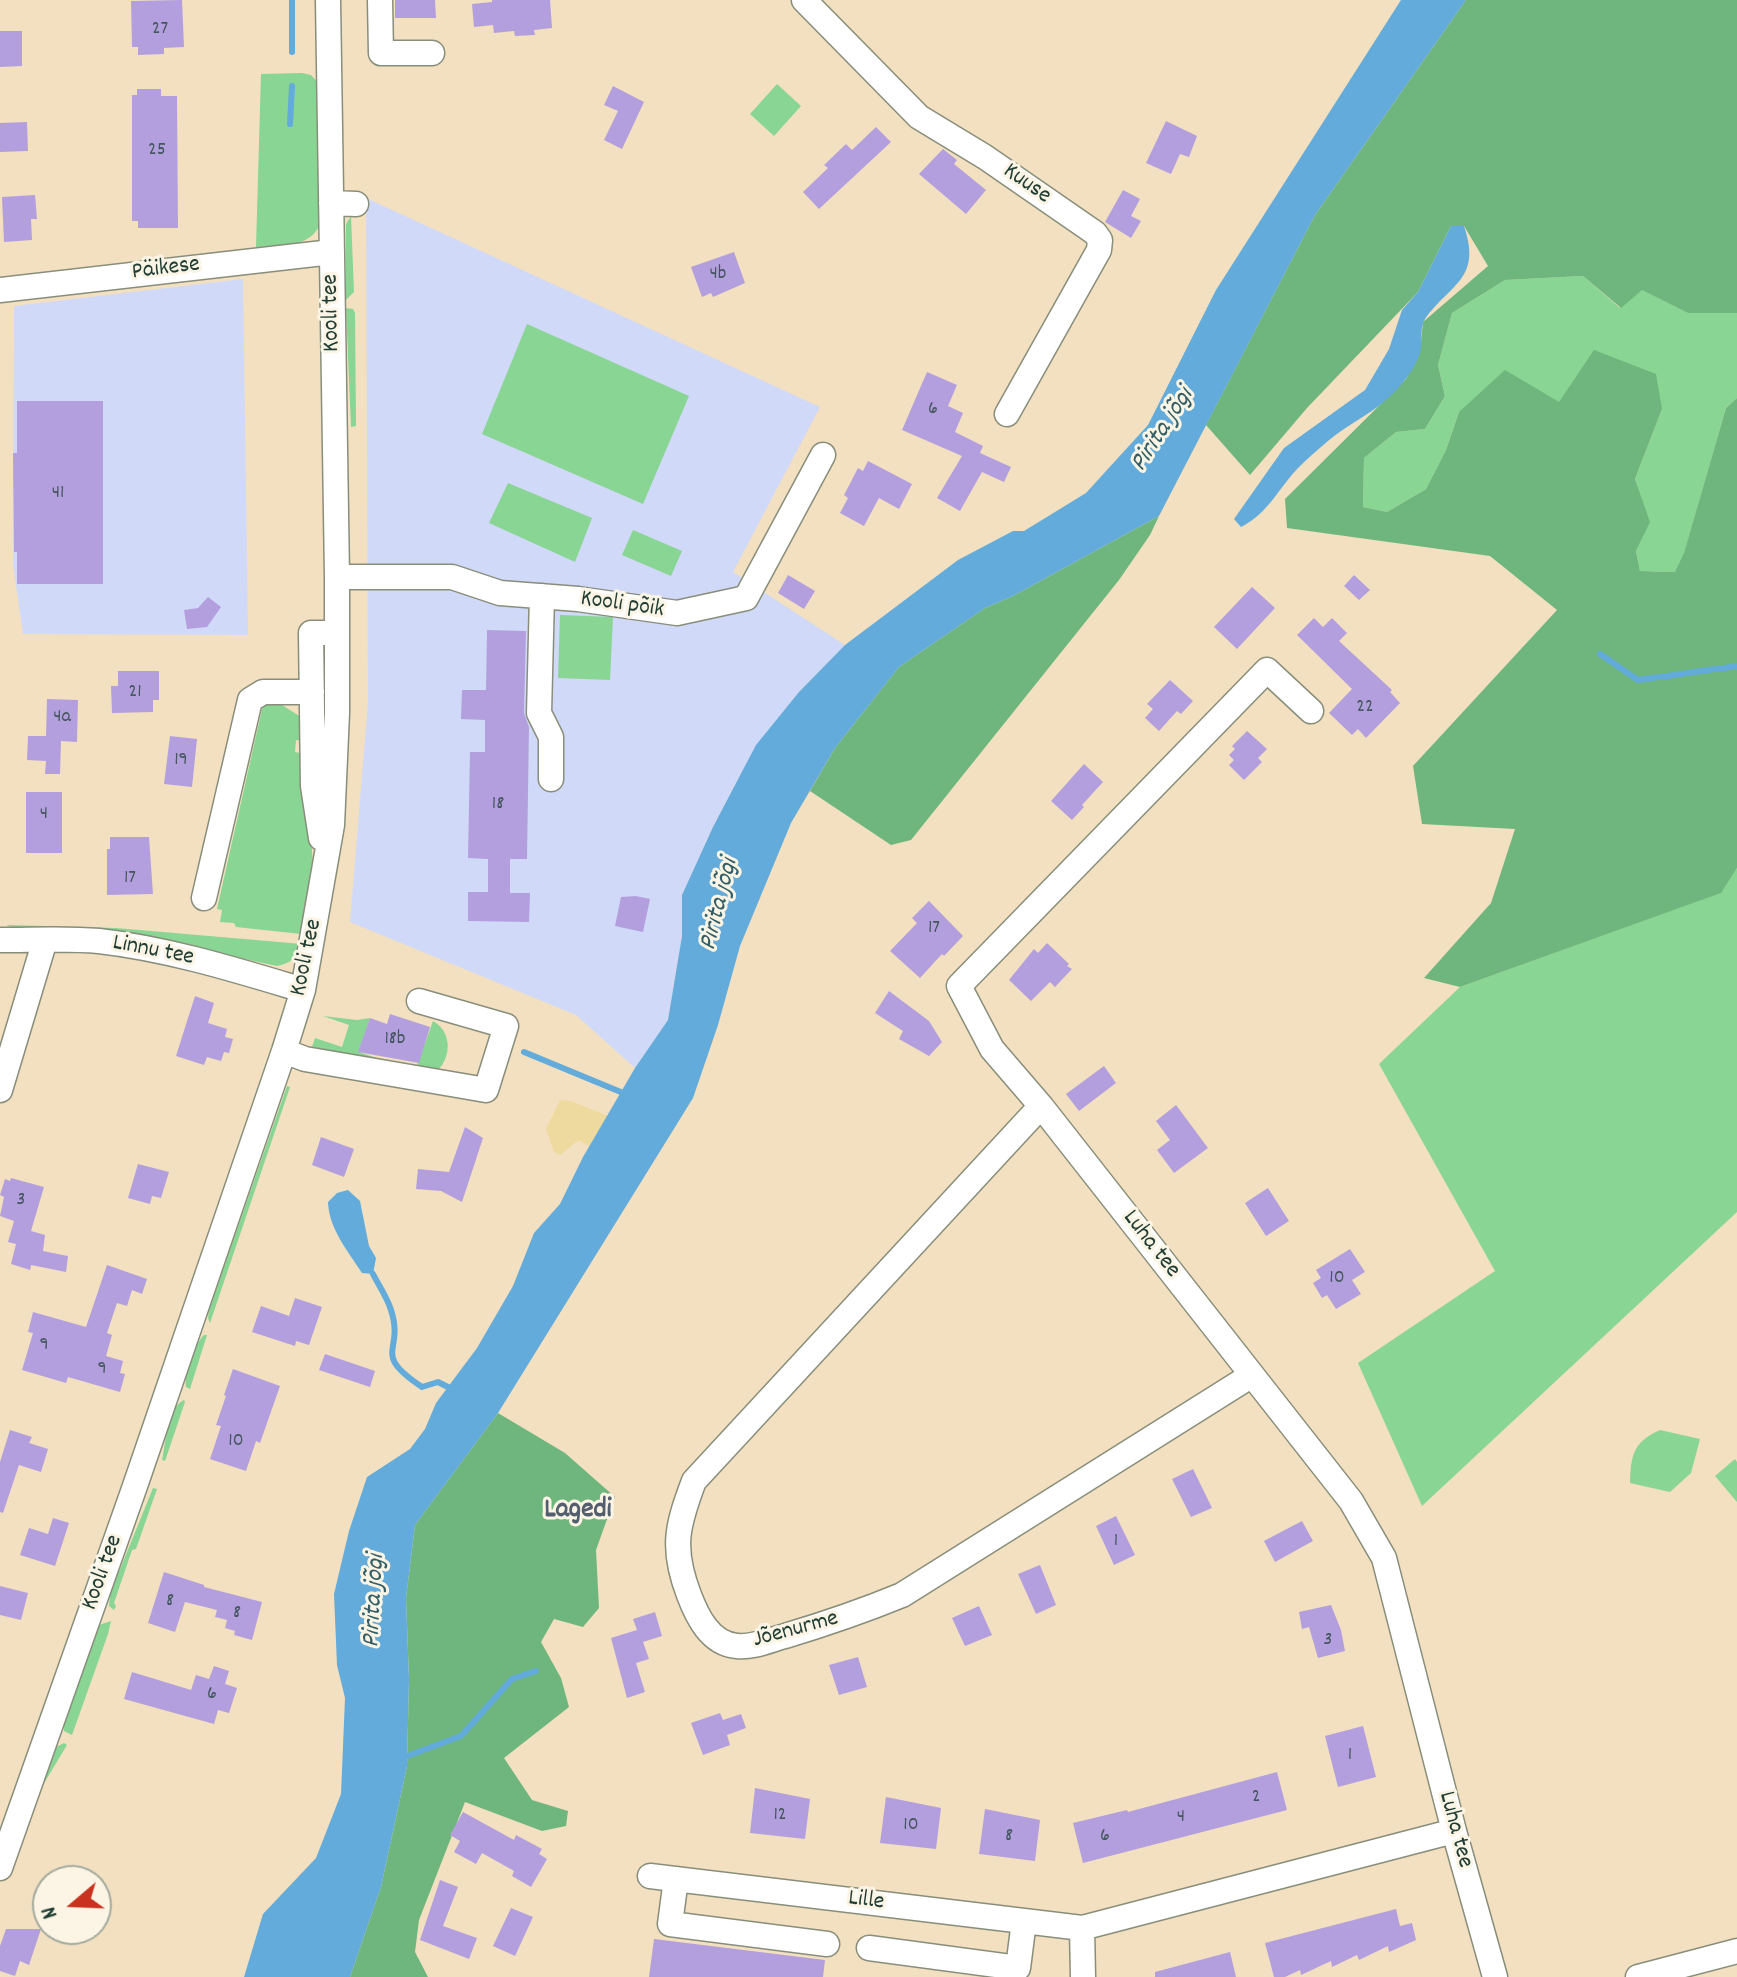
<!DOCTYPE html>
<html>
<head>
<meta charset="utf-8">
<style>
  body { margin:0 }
  #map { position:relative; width:1737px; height:1977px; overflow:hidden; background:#f2e0c1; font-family:Dekko,sans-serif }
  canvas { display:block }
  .north { position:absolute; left:32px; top:1865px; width:80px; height:80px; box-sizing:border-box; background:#fcf5e5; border:2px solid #a4ab9e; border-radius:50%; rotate:251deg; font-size:22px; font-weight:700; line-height:32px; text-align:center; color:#1f3d34 }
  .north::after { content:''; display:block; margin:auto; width:28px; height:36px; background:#c8321e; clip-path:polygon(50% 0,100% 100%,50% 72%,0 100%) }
</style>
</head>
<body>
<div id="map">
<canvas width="1737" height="1977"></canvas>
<div class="north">N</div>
</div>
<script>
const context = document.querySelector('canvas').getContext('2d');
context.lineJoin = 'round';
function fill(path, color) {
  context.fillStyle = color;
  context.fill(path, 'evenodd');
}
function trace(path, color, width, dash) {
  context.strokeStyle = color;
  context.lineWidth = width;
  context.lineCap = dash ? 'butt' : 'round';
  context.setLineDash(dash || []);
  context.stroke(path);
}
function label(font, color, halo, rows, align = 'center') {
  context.font = font + ' Dekko,sans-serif';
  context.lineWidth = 6;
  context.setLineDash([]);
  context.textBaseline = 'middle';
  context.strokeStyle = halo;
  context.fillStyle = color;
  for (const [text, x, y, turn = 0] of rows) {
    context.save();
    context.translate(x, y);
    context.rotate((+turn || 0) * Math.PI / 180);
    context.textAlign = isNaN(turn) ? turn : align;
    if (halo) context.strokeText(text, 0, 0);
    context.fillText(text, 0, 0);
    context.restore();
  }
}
const built = new Path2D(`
  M366,198L820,407L733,572L845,645L799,692L757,745L713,827L682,895V936L668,1020L635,1068L576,1015L350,922L368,702Z
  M243,279L248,635L23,634L13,564L14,306Z`);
const green = new Path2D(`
  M302,73L311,75L321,86V222C311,249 281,245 256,247L261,74Z
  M777,84L801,106L774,136L750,114Z
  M351,216L354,292L346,300V224Z
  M1583,276L1620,308L1641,289L1688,313H1737V398L1726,408L1684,554L1676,572L1640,571L1636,551L1649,522L1635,479L1662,409L1559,402L1459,412L1446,450L1426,489L1387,512L1363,507L1364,458L1396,432L1425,429L1445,396L1438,365L1452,313L1505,280Z
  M346,308L353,309L355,313L356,426L351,427Z
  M527,324L689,396L643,504L482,434Z
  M508,483L592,518L575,562L489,523Z
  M633,530L682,551L671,576L622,555Z
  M560,615L613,617L610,680L558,678Z
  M269,703L282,705L301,717V741L296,740L295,752L300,753V760L306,764L313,865L301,934L236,927L234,923L220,922L222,910L217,909L263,705Z
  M1737,868V1212L1422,1506L1358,1363L1495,1271L1379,1064L1460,987L1720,893Z
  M6,925L116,928L302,944C298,957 291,963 277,966L160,941L18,930Z
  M323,1016L357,1020L370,1018L359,1052L415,1071L433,1021C457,1034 450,1072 424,1077L310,1053L315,1038L342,1047L349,1025Z
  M287,1086L290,1087L210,1323L208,1318L209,1310Z
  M204,1335H207L190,1389L186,1387C184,1373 194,1345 204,1335Z
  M184,1400L185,1402L165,1461L162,1460L163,1455C166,1439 168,1407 184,1400Z
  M1660,1430L1700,1439L1691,1473L1670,1492L1630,1483C1631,1455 1633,1442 1660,1430Z
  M1735,1459L1737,1462V1502L1715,1476Z
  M153,1488L157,1489L136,1549L132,1550L114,1603L116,1606L114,1610L109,1606L110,1594Z
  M111,1621L108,1634L72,1735L64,1731V1723L99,1625Z
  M64,1743L67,1745L37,1795L54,1748Z`);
const forest = new Path2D(`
  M1466,0H1737V313H1688L1642,290L1621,308L1583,276L1505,280L1452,313L1438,365L1445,396L1425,429L1396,432L1364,458L1363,507L1387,512L1426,489L1446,450L1459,412L1505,370L1559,402L1594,350L1656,374L1662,409L1635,479L1650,522L1636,551L1640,571L1675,572L1684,553L1726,408L1737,398V868L1721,893L1460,987L1424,978L1491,903L1515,829L1422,824L1413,766L1557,610L1490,556L1287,528L1285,499L1406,379L1420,351L1423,322L1488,266L1464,226H1451L1418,292L1307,408L1250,475L1206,425L1315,215Z
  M1159,516L1150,535L1119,580L911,840L891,845L810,791L835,748L899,667L985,608L1013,596Z
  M498,1413L565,1453L615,1497L596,1550L599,1608L583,1627L554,1619L541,1642L561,1678L569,1707L504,1758L532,1800L568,1811L566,1826L542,1831L465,1802L419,1920L415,1952L428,1977H350L381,1887L407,1766L409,1679L406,1598L415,1525Z`);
const sand = new Path2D(`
  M560,1100L571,1101L608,1116L589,1146L579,1140L560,1155L554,1152L546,1129Z`);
const water = new Path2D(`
  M1401,0H1466L1315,215L1159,516L1013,596L985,608L899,667L835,748L791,823L740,946L718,1025L693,1098L498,1413L415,1525L406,1598L409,1679L407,1766L381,1887L350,1977H244L263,1914L316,1858L341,1794L345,1698L337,1665L334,1594L349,1531L367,1477L410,1449L425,1429L436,1403L477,1348L513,1286L534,1233L560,1204L583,1157L635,1068L668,1020L682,936V895L713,827L756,745L799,692L845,645L958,560L1013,531H1024L1086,493L1148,425L1216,290Z
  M1451,226H1464C1482,279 1451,283 1425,319C1420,327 1422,339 1421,349C1419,359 1411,373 1404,381C1388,402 1369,413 1347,427C1330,438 1315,452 1300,466C1279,487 1269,513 1241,527L1234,519L1284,448L1365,390L1389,349L1402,310L1418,292Z
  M348,1190L360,1201L369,1246L376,1258L373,1274L362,1273C348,1251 329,1229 328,1202L337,1193Z`);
const stream = new Path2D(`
  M292,0V52
  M290,124L292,86
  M1600,654L1638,680L1737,666
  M524,1052L628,1095
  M373,1274C379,1286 387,1297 391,1310C405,1353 370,1352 422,1387L438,1382L452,1389
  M402,1758L461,1736L512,1679L536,1671`);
const building = new Path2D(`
  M182,0L184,47L164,48V54L138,55V47H132L131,1Z
  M395,0H435L436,18H395Z
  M492,0H550L552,28L534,30L535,35L515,36L514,31L494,33L493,25L474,27L472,4L492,2Z
  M0,31H22V66L0,67Z
  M613,86L644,102L622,149L604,140L618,111L604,105Z
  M137,89H161V96H177L178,228H138V221H132V95H137Z
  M1166,121L1197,136L1189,157L1180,154L1171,174L1146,163Z
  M27,122L28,151L0,152V123Z
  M876,127L891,142L819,209L803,192L828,168L824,165L846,144L852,150Z
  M943,149L957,160L954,164L986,190L966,214L919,174Z
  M1123,190L1140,199L1131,216L1141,221L1131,238L1105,222Z
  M35,195L37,219H31L32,240L4,242L2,197Z
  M734,252L745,283L713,297L711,293L702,297L691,267Z
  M927,372L957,385L948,406L963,413L955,432L983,446L980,453L1011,467L1004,482L982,472L960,511L937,498L962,456L902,430Z
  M17,401H103V584H17V552H14L13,453H17Z
  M868,461L912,484L899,509L879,498L864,526L840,513L848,498L844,495L858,468L863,471Z
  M788,575L815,591L804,609L778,593Z
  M1354,575L1370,590L1359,600L1344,586Z
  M1252,587L1275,608L1237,649L1214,627Z
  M208,597L221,607L207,627L187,629L184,610L198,608Z
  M1314,618L1323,627L1332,618L1347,633L1339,641L1392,690L1390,692L1400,703L1366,738L1358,729L1352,735L1329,713L1352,689L1297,635Z
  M487,630L526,631L524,713L529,727L527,859H510V893H530L529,922L468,921V892H488V859L468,858L470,752H485V720L461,719L462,690H486Z
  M118,671H159V700H153V712L112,713L111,686H118Z
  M1170,680L1193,701L1181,714L1177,711L1159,731L1145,718L1153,709L1147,704Z
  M47,699L78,700L77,742L61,741L60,774H45L46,761L27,760L28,736H46Z
  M1247,731L1267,749L1258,758L1262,762L1244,780L1229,765L1234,760L1229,755L1235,749L1232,746Z
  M170,736L197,739L192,787L164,784Z
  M1084,764L1103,782L1082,805L1084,807L1072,820L1051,801Z
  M26,792H62V853H26Z
  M110,837H149L153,894L107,895V849H110Z
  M636,896L650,899L643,932L615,926L621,897Z
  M929,901L963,936L944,956L942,954L920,978L890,951L917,923L912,918Z
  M1047,943L1069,964L1067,966L1072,969L1055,987L1050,982L1031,1001L1009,980L1034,949L1038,953Z
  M889,991L929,1021L942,1042L929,1056L899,1039L903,1031L875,1013Z
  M195,996L214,1003L208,1023L227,1029L225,1037L233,1039L229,1053L224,1052L221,1061L207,1057L204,1065L176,1056Z
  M390,1014L430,1027L419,1063L358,1052L370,1018L387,1024Z
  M1104,1066L1116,1083L1079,1111L1066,1094Z
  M1176,1105L1208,1148L1174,1173L1157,1150L1170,1140L1156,1121Z
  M465,1127L483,1138L462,1202L441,1191L416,1189L418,1169L449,1172Z
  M321,1137L354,1149L344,1177L312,1165Z
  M138,1164L169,1172L161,1198L152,1196L150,1204L128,1198Z
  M11,1178L44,1187L31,1231L45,1235L43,1251L68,1256L66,1272L31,1265L30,1270L11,1264L16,1244L8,1242L14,1221L0,1216L4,1197L0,1195L5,1179L10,1181Z
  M1268,1188L1289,1221L1266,1236L1245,1203Z
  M1350,1249L1365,1272L1352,1280L1361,1294L1336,1309L1327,1295L1322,1298L1313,1283L1321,1278L1316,1270Z
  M107,1265L147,1279L142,1294L132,1290L127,1306L117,1303L107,1333L112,1335L106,1356L123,1361L120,1373L125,1374L120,1392L68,1377L66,1383L22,1370L33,1333L28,1332L33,1312L86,1327Z
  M295,1298L322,1307L309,1345L296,1341L295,1346L252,1332L261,1306L289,1316Z
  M325,1354L375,1371L370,1387L319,1370Z
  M233,1369L280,1386L260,1443L256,1441L246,1471L210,1459L221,1426L216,1425L226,1396L224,1395Z
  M10,1430L32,1437L29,1443L48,1449L41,1472L19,1465L3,1513L0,1512V1462Z
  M1193,1469L1212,1508L1191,1517L1172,1479Z
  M1116,1516L1135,1555L1114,1565L1096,1526Z
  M53,1518L69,1523L55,1566L20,1555L29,1528L48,1534Z
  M1302,1521L1313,1541L1275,1562L1264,1541Z
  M1040,1565L1056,1605L1036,1614L1018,1574Z
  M164,1572L204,1585V1587L262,1602L252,1640L234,1635L235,1631L225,1628L227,1620L215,1617L217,1610L185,1602L175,1632L148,1623Z
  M0,1586L28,1593L21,1620L0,1615Z
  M1331,1605L1341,1630L1345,1651L1318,1658L1309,1627L1302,1629L1299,1612Z
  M979,1606L992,1635L965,1646L952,1618Z
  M655,1612L662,1636L643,1642L649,1659L636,1663L645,1692L627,1698L611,1638L637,1630L633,1619Z
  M858,1657L867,1687L839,1695L829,1665Z
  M214,1666L229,1671L225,1684L237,1688L229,1713L218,1710L214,1724L124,1699L132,1672L191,1690L196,1675L209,1679Z
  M720,1713L723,1720L741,1714L746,1728L727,1735L730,1745L703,1755L691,1723Z
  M1363,1726L1376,1777L1338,1787L1325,1736Z
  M1277,1772L1287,1810L1083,1863L1073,1823L1127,1810L1128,1812Z
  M755,1788L810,1799L805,1839L750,1833Z
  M886,1797L941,1808L936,1849L880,1843Z
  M985,1809L1040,1820L1035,1861L979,1854Z
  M463,1812L514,1840L516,1835L542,1849L539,1854L547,1859L531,1887L512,1876L514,1871L482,1853L476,1864L454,1852L460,1841L450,1835Z
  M440,1880L458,1887L443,1926L477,1938L469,1959L420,1940Z
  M511,1908L533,1917L515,1956L493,1946Z
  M1396,1909L1400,1926L1412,1923L1416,1940L1389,1952L1388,1946L1359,1960L1357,1955L1332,1967L1331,1961L1301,1975L1300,1970L1285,1977H1274L1265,1943Z
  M6,1929H41L29,1965L20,1961L15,1976L0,1971V1946Z
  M654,1939L825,1960L823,1977H649Z
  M1230,1952L1236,1977H1155V1972Z`);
const minor = new Path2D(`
  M380,0L381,53H432
  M804,0L919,117L985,157L1095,233L1100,240L1099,250L1007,414
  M331,203L356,204
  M0,290L332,252
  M337,577H452L500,593L578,599L677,613L746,598L823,455
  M542,596L539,713L551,737V779
  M1311,711L1267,670L959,986L992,1049L1041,1106L1351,1501L1384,1558L1454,1831L1495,1977
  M321,838L313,786L311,633H337
  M204,898L250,700L263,692H312
  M0,940C33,940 67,938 99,941C169,949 236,970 303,990
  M284,1051L305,1059L486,1090L506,1026L419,1001
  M0,1090L45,940
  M1041,1106L694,1481C677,1526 671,1548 689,1595C697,1616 710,1644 737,1646C752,1648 770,1640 785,1636C825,1624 863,1611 902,1595L1252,1375
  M0,1868L135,1486L284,1051L303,990L332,825L337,713V577L328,0
  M650,1876L1082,1928L1454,1831
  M676,1879L670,1924L827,1944
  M1082,1928L1083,1977
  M869,1948L1018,1968L1024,1921
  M1638,1977L1737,1951`);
const numberNames = [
  ["27",160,30],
  ["25",157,151],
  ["4b",718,275],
  ["6",933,410],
  ["41",58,494],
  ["21",135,693],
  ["22",1365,708],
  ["4a",62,718],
  ["19",181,761],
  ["18",498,805],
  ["4",44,815],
  ["17",130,879],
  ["17",934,929],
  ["18b",395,1040],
  ["3",21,1201],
  ["10",1337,1279],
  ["9",44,1346],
  ["9",102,1370],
  ["10",236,1442],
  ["1",1116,1542],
  ["8",170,1602],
  ["8",237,1614],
  ["3",1328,1641],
  ["6",212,1695],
  ["1",1350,1756],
  ["2",1256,1798],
  ["12",780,1816],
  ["4",1181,1818],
  ["10",911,1826],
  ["8",1009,1837],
  ["6",1105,1837]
];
const streetNames = [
  ["Kuuse",1026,185,35],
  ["Päikese",166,270,-7],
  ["Kooli tee",333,313,-91],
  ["Kooli põik",622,606,8],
  ["Linnu tee",153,952,11],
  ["Kooli tee",308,958,-78],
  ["Luha tee",1150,1245,52],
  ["Kooli tee",104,1573,-70],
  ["Jõenurme",796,1631,-15],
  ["Luha tee",1454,1830,75],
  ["Lille",866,1902,7]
];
const waterNames = [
  ["Pirita jõgi",1164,431,-57],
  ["Pirita jõgi",721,905,-76],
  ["Pirita jõgi",376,1601,-87]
];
const quarterNames = [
  ["Lagedi",578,1512]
];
fill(built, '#d1d9f9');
fill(green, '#89d593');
fill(forest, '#6eb67d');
fill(sand, '#eeda9e');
fill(water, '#62abda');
trace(stream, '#62abda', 6);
fill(building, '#b39fdd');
trace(minor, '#888e7a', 27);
trace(minor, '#fff', 24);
label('20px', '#44565e', null, numberNames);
label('24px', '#1f3d34', '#fcf5e5', streetNames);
label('italic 26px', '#335e66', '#fcf5e5', waterNames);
label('bold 28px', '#535f6f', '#fcf5e5', quarterNames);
</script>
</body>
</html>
